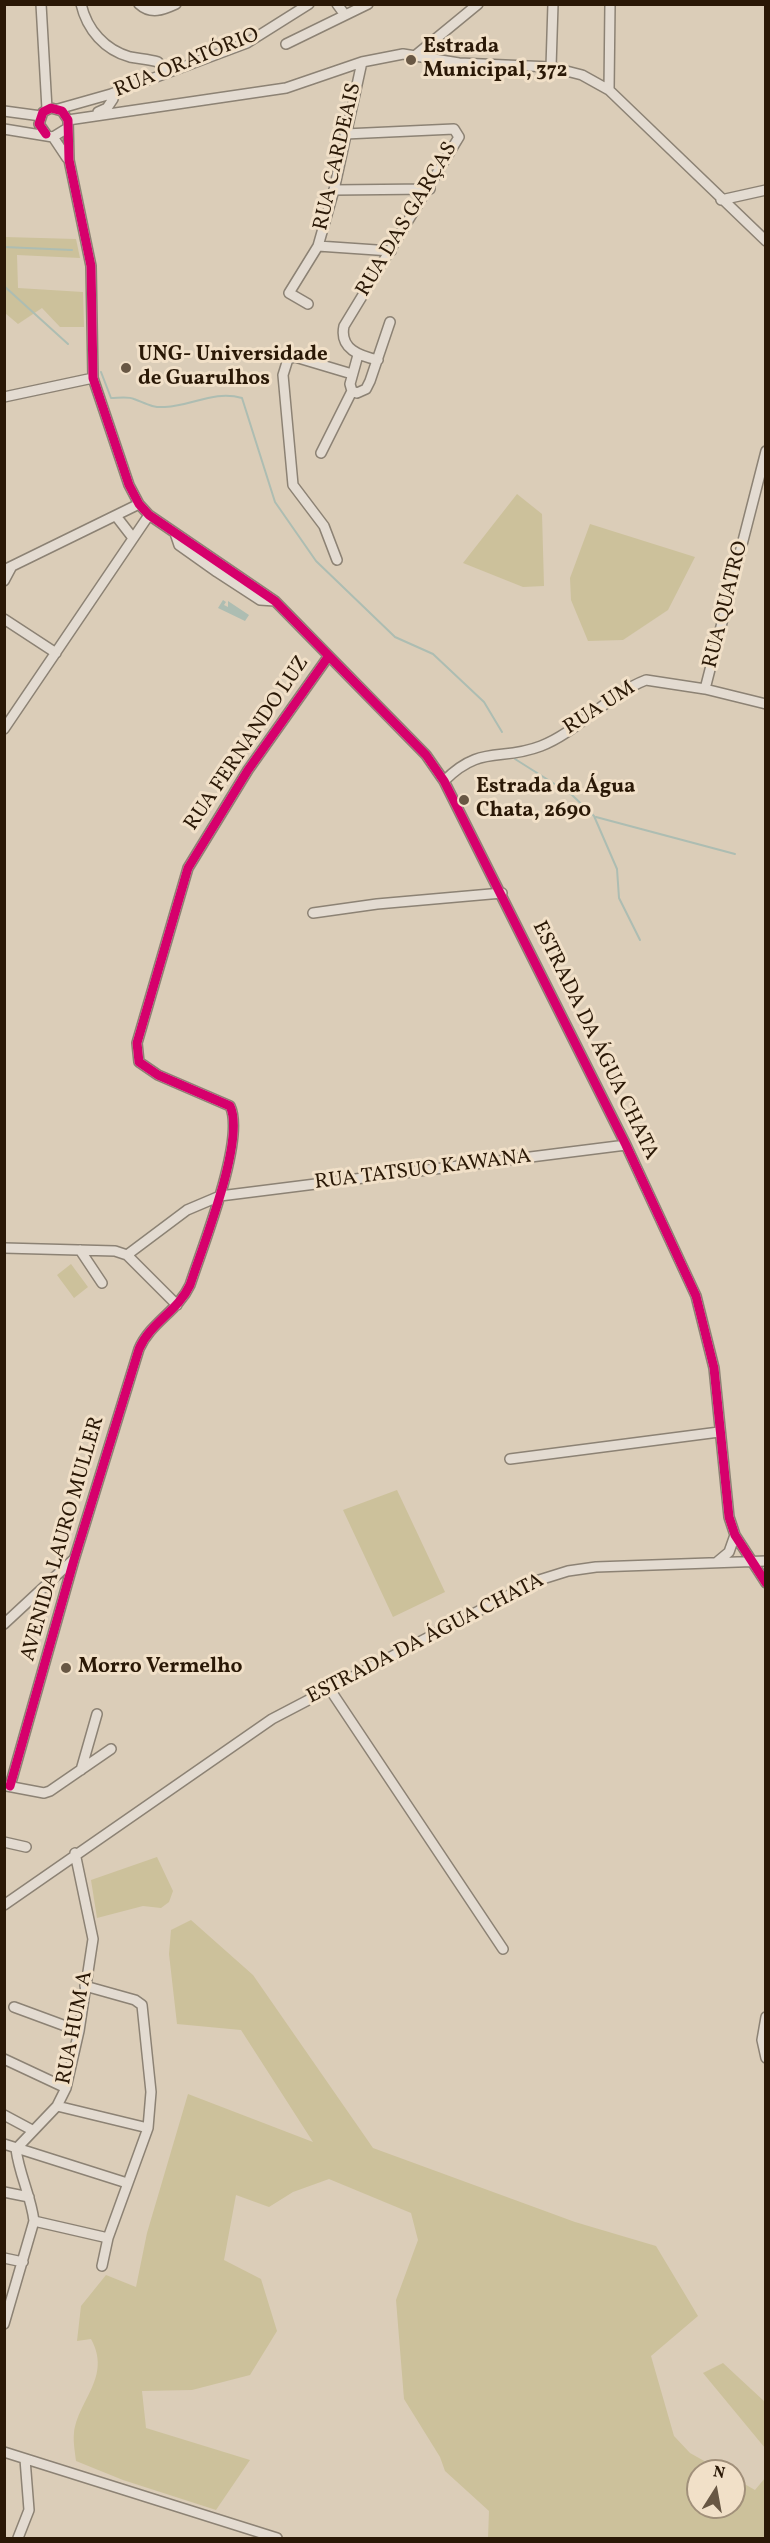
<!DOCTYPE html>
<html>
<head>
<meta charset="utf-8">
<style>
  body { margin:0 }
  #map { position:relative; width:770px; height:2543px; overflow:hidden; background:#dbcdb8; font-family:Vollkorn,serif }
  canvas { display:block }
  .frame { position:absolute; inset:0; border:6px solid #2a1806; pointer-events:none }
  .north { position:absolute; left:686px; top:2459px; width:60px; height:60px; box-sizing:border-box; background:#f1e0c8; border:2px solid #a1907a; border-radius:50%; rotate:11deg; font-size:16px; font-weight:700; line-height:24px; text-align:center; color:#2a1806 }
  .north::after { content:''; display:block; margin:auto; width:21px; height:27px; background:#685744; clip-path:polygon(50% 0,100% 100%,50% 72%,0 100%) }
</style>
</head>
<body>
<div id="map">
<canvas width="770" height="2543"></canvas>
<div class="frame"></div>
<div class="north">N</div>
</div>
<script>
const context = document.querySelector('canvas').getContext('2d');
context.lineJoin = 'round';
function fill(path, color) {
  context.fillStyle = color;
  context.fill(path, 'evenodd');
}
function trace(path, color, width, dash) {
  context.strokeStyle = color;
  context.lineWidth = width;
  context.lineCap = dash ? 'butt' : 'round';
  context.setLineDash(dash || []);
  context.stroke(path);
}
function label(font, color, halo, rows, align = 'center') {
  context.font = font + ' Vollkorn,serif';
  context.lineWidth = 6;
  context.setLineDash([]);
  context.textBaseline = 'middle';
  context.strokeStyle = halo;
  context.fillStyle = color;
  for (const [text, x, y, turn = 0] of rows) {
    context.save();
    context.translate(x, y);
    context.rotate((+turn || 0) * Math.PI / 180);
    context.textAlign = isNaN(turn) ? turn : align;
    if (halo) context.strokeText(text, 0, 0);
    context.fillText(text, 0, 0);
    context.restore();
  }
}
const green = new Path2D(`
  M5,237L76,239L80,258L17,255L18,288L83,292L84,327H60L42,308L18,324L5,313Z
  M517,494L542,514L544,586L523,587L463,563Z
  M590,524L695,557L668,610L623,640L588,641L571,600L570,578Z
  M71,1264L88,1287L74,1298L57,1275Z
  M397,1490L445,1592L393,1617L343,1510Z
  M157,1857L173,1891L169,1902L161,1908L143,1906L97,1918L91,1880Z
  M191,1920L253,1975L373,2148L575,2222L656,2246L698,2316L651,2356L674,2436L690,2453L722,2471H698V2507H734V2478L755,2490L765,2478V2538H488L489,2511L445,2471L440,2457L404,2399L396,2300L418,2240L411,2213L329,2179L293,2192L269,2207L236,2195L224,2260L261,2279L277,2331L250,2375L192,2390L142,2391L146,2428L250,2460L216,2510L123,2480L76,2461C75,2452 73,2442 74,2433C78,2400 112,2377 91,2339L77,2341L81,2306L106,2275L136,2287L147,2233L188,2094L313,2142L241,2030L177,2024L169,1954L171,1930Z
  M723,2363L765,2402V2448L703,2373Z`);
const water = new Path2D(`
  M223,600L226,602L224,605L228,607V601L249,615L245,621L218,608Z`);
const stream = new Path2D(`
  M4,247L72,250
  M4,286L68,344
  M101,372L111,398C118,398 128,396 134,399C145,403 152,408 165,407C192,406 214,390 242,398L275,502L316,561L395,637L433,654L484,702L502,732
  M515,759L572,795L594,816L617,869L619,898L640,940
  M596,817L735,854`);
const minor = new Path2D(`
  M41,4L47,109
  M81,4C87,30 105,50 130,57C140,59 149,59 158,62L165,72
  M139,4C151,15 163,10 176,4
  M337,4L345,15
  M286,44L368,4
  M416,55L478,4
  M551,67L553,4
  M609,90L610,4
  M58,109L111,94L247,43L309,4
  M4,111L41,116
  M98,112L107,108L113,99
  M68,120L286,88L362,62L403,54L459,63L551,67L582,75L609,90L766,241
  M4,129L53,137L66,129
  M46,134L39,124L43,112L51,108L62,111L68,120L69,160L91,266L93,378L129,485L139,504L149,515L275,601L426,755L444,781L626,1145L696,1296L714,1368L729,1517L735,1535L766,1583
  M345,134L454,129L459,137L344,326C339,349 360,356 378,360
  M53,137L67,158
  M334,190L430,189
  M721,200L766,190
  M318,246L391,251
  M308,304L289,293L318,246L334,190L362,62
  M358,355L350,384L352,391L357,393L366,389L370,381L390,322
  M4,397L93,378
  M321,453L352,391
  M116,516L133,538
  M175,533L179,545L217,572L260,600L275,601
  M337,560L324,526L293,485L283,375L288,359L295,357L352,374
  M4,570L139,504
  M4,581L12,566
  M4,619L56,653
  M705,689L766,451
  M4,729L149,515
  M444,781C481,744 500,762 541,746C576,733 609,694 646,680L705,689L766,704
  M313,913L377,904L502,893
  M4,1248L115,1251L127,1255L177,1305
  M80,1250L102,1283
  M127,1255L187,1210L220,1196L626,1145
  M510,1459L719,1432
  M717,1562L729,1552L735,1535
  M4,1624L73,1560
  M329,1688L503,1949
  M81,1770L97,1714
  M7,1786L44,1793L50,1791L111,1749
  M10,1786L74,1560L139,1349C150,1323 178,1311 190,1285C202,1248 246,1139 230,1106L158,1075L139,1062L137,1043L188,868L248,770L328,657
  M4,1842L26,1847
  M4,1905L272,1719L536,1581L568,1571L596,1567L766,1561
  M85,1986L135,2000L142,2005L151,2092L148,2128L108,2238L102,2266
  M14,2007L79,2031
  M766,2017L762,2040L766,2058
  M4,2059L66,2088
  M57,2106L148,2128
  M4,2115L32,2130
  M4,2144L127,2183
  M4,2192L29,2197
  M34,2221L108,2238
  M4,2258L23,2262
  M4,2324L34,2221C31,2196 19,2174 16,2149L57,2106L66,2088L79,2031L93,1939L75,1853
  M4,2452L277,2538
  M18,2538L29,2510L25,2459`);
const cycleway = new Path2D(`
  M46,134L39,124L43,112L51,108L62,111L68,120L69,160L91,266L93,378L129,485L139,504L149,515L275,601L426,755L444,781L626,1145L696,1296L714,1368L729,1517L735,1535L766,1583
  M10,1786L74,1560L139,1349C150,1323 178,1311 190,1285C202,1248 246,1139 230,1106L158,1075L139,1062L137,1043L188,868L248,770L328,657`);
const markers = [
  [411,60,6,"#685744"],
  [126,368,6,"#685744"],
  [464,800,6,"#685744"],
  [66,1668,6,"#685744"]
];
const poiNames = [
  ["Estrada",423,48],
  ["Municipal, 372",423,72],
  ["UNG- Universidade",138,356],
  ["de Guarulhos",138,380],
  ["Estrada da Água",476,788],
  ["Chata, 2690",476,812],
  ["Morro Vermelho",78,1668]
];
const streetNames = [
  ["RUA ORATÓRIO",187,64,-22],
  ["RUA CARDEAIS",339,157,-77],
  ["RUA DAS GARÇAS",408,220,-59],
  ["RUA QUATRO",727,605,-76],
  ["RUA UM",600,709,-33],
  ["RUA FERNANDO LUZ",248,744,-56],
  ["ESTRADA DA ÁGUA CHATA",594,1041,64],
  ["RUA TATSUO KAWANA",423,1171,-7],
  ["AVENIDA LAURO MULLER",64,1539,-74],
  ["ESTRADA DA ÁGUA CHATA",426,1640,-27],
  ["RUA HUM A",76,2028,-79]
];
fill(green, '#ccc19b');
fill(water, '#adbdb2');
trace(stream, '#adbdb2', 2);
trace(minor, '#8c8274', 12);
trace(minor, '#e3dbd1', 9);
trace(cycleway, '#d6006c', 9);
for (const [x, y, r, color] of markers) {
  const dot = new Path2D();
  dot.arc(x, y, r, 0, 2 * Math.PI);
  context.fillStyle = color;
  context.fill(dot);
  trace(dot, '#f1e0c8', 2);
}
label('bold 21px', '#2a1806', '#f1e0c8', poiNames, 'left');
label('21px', '#2a1806', '#f1e0c8', streetNames);
</script>
</body>
</html>
